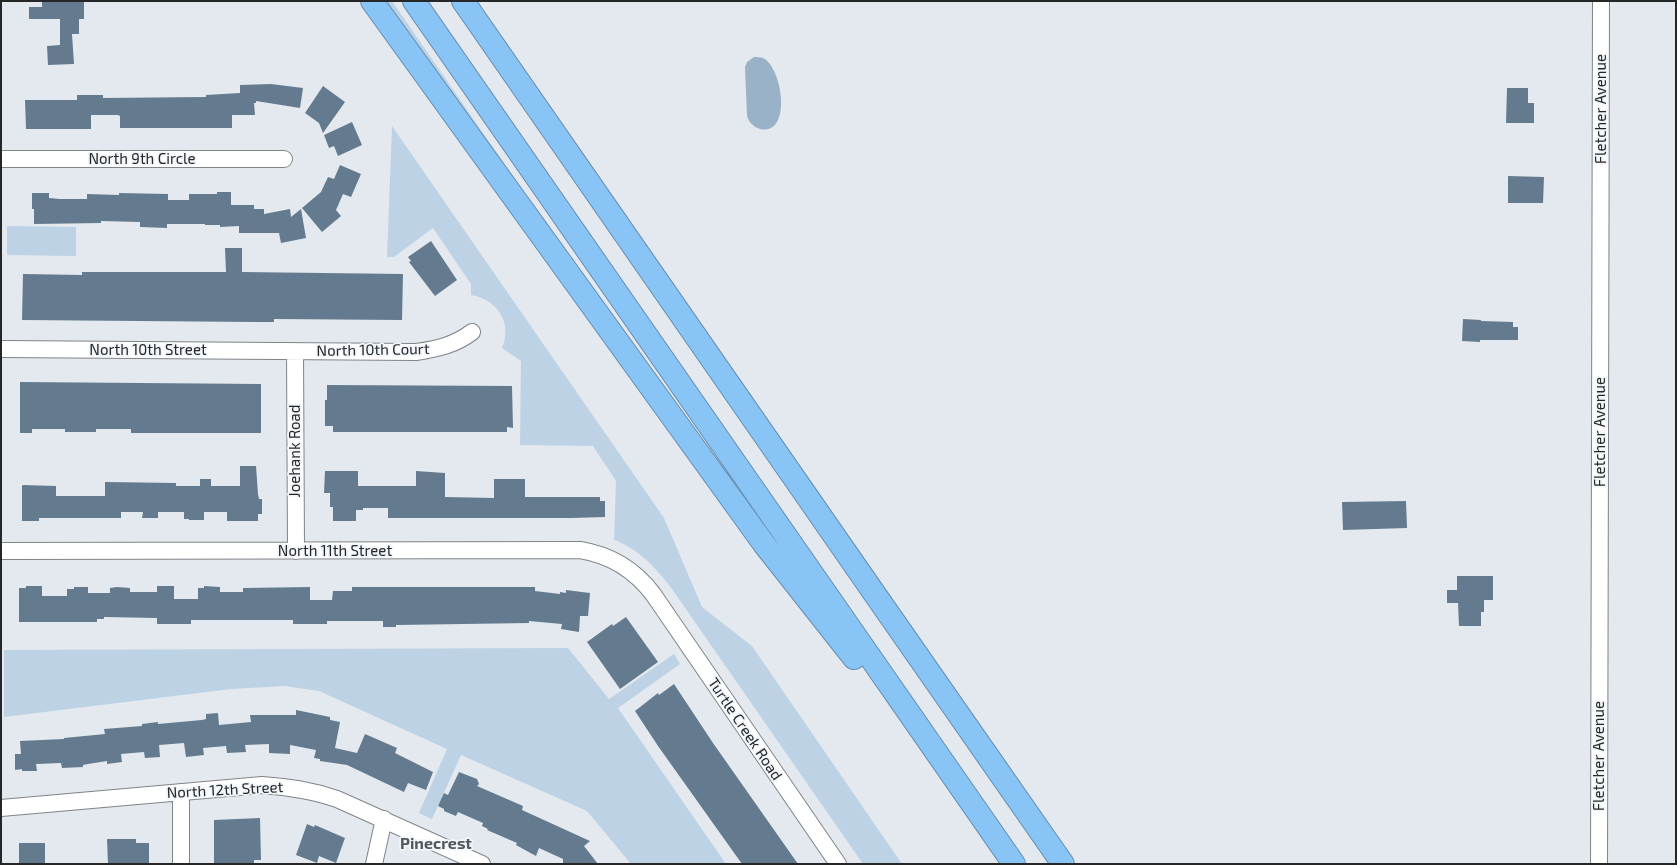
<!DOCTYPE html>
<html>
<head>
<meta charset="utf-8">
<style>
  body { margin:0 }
  #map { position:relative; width:1677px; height:865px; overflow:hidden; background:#e3e9ee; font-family:"Exo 2",sans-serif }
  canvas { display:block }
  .frame { position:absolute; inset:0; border:2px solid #242628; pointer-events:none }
</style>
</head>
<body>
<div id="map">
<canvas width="1677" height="865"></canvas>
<div class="frame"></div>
</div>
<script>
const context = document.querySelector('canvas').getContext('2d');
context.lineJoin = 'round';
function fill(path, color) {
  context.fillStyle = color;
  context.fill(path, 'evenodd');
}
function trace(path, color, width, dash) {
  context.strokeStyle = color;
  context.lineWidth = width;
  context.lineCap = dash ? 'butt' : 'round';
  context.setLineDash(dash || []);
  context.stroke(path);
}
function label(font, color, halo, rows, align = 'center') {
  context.font = font + ' "Exo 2",sans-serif';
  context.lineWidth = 3.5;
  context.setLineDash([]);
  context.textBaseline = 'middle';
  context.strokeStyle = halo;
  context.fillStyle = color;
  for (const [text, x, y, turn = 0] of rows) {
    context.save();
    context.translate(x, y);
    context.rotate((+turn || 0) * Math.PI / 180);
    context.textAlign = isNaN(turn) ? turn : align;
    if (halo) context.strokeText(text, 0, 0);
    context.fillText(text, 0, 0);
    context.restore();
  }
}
const green = new Path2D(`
  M381,1H392L545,223Z
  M392,126L664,518L702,607L752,646L902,864H863L672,589C656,568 639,549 614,540L616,481L593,446L520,445L521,361L502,348C513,323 497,299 471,295V284L433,228L394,257H387Z
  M7,226L76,227V256L7,255Z
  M568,648L609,699L674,654L680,664L618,708L726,864H631L587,811L461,755L432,819L419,813L447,749L319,691L284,686L231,689L4,717V650Z`);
const water = new Path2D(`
  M754,57C757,57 761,57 763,58C783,68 792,136 760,129C753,127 749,122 747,116L745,67L747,62Z`);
const building = new Path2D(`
  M42,1H84V19H79V34H72L74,64L48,65L47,46L60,45V19H29V7H42Z
  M271,84L303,88L300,108L256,101V103H254L255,115H232V128H120V116L118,115H91V129H26L25,100H77V95H103V98L206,97V95L240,93V85Z
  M323,86L345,102L323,133L319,123L305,113Z
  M1507,88H1528V103H1534V123H1506Z
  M352,122L362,145L338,156L334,146L329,148L324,135Z
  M340,165L361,174L351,197L343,194L336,210L341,216L322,232L302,208L321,192L328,177L334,179Z
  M1508,176L1544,177L1543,203H1508Z
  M217,192H231V205H254V209H264V214L290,209L291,217L301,209L306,238L281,243L279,233H239V226L220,227V225H205V224H167V228L140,227V222L101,221V223L34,224V209H32V193H49V198L60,199H87V194L119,195V193L168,194V200H189V194H217Z
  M431,241L457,280L435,296L409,262L411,261L408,257Z
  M225,248H242V272L403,274L402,320L274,319V322H255L22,320L23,274L82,275V272H226Z
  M1463,319L1481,320V321L1513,322V327H1518V340H1480V342L1462,341Z
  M20,382L261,384V433H131V429H96V432H65V429H32V433H20Z
  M327,385L512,386L513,428L507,427V432H333V426H325V400H327Z
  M240,466H256L258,494L259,499H262V514H258V521H227V512H204V520H189V519H184V512H158V518H142L143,512H121V518H39V521H22V486L23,485L56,486V496H105V482L176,483V486H200V479H211V486H240Z
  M325,471H358V486H416V471L445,473V497L494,498V479H525V497H600V501H605V517L571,518H388V508H363V510H356V521H333V507H330V493H324Z
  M1406,501L1407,528L1343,530L1342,502Z
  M1457,576H1493V600H1484V612H1481V626H1459L1458,603H1447V590H1457Z
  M26,586H42V596H67V589H74V587H88V593H110V588L117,587L130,588V592H157V586H174V599H198V588H204V586L220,587V592H243V588L310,587V600H332L333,591H352V587H535V591L560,594V592L566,593V590L590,593L588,616H580L579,632L561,629L562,624L529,621V623L396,625V627H383V621H327V624H293V620H191V624H157V618L104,617V619H97V622H19V588H26Z
  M626,617L658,662L620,689L587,642L612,624L613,626Z
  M674,684L713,743L798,864H742L658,746L635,711L658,693L659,695Z
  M296,710L330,717V720L340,722L335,748L357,753L365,734L397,748L395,753L433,772L426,790L408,783L404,792L347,765L320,761V759L314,758L316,750L290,745V754L269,753V744L245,745L246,752L227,753L226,746L203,748L204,755L186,757L184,743L159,745L160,757L145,758L144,752L121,754L122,762L107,764V761L88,764L83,765V767L62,768L61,763L36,764L37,771H22V769L15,770V754H21L20,741L64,739V738L105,734L104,729L142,726V724L158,722V724L202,720L206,719V714L218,713L219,725L251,722L250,715H296Z
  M459,772L477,779L479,784L477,786L523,806L522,810L590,841L584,846L598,864H563V859L539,848L536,856L516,845L517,843L487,830L488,829L482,826L483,823L458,812L456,816L444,811V809L438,806L444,793L448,795Z
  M260,818L261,860H254V864H214V820Z
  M307,824L314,827L315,825L345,838L336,863L319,856L317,863L296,855Z
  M107,839H136V843H149V864H108Z
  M19,843H45V864H19Z`);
const minor = new Path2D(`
  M1,159H284
  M1,349L416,352C437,349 455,345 472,332
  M295,351L296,551
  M1,551L580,550C611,555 634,569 653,594L838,864
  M181,792V864
  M1,808L262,785C289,787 311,790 337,799L482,864
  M374,864L384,819
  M1599,864L1601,1`);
const highway = new Path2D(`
  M372,1L764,544L854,658
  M414,1L1014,864
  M463,1C663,288 862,577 1063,864`);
const streetNames = [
  ["Fletcher Avenue",1601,109,-90],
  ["North 9th Circle",142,159],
  ["North 10th Street",148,350],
  ["North 10th Court",373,350,-1],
  ["Fletcher Avenue",1600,432,-90],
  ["Joehank Road",295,451,-90],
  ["North 11th Street",335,551],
  ["Turtle Creek Road",745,729,56],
  ["Fletcher Avenue",1599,756,-90],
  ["North 12th Street",225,790,-3]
];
const neighbourhoodNames = [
  ["Pinecrest",436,844]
];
fill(green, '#bdd2e5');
fill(water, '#9ab2c7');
fill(building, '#647b8f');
trace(minor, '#7f8488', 18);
trace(highway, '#668dae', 24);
trace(minor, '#fff', 16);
trace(highway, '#89c4f6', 22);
label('15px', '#242628', '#f1f6fb', streetNames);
label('bold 16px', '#54585c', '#f1f6fb', neighbourhoodNames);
</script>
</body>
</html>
